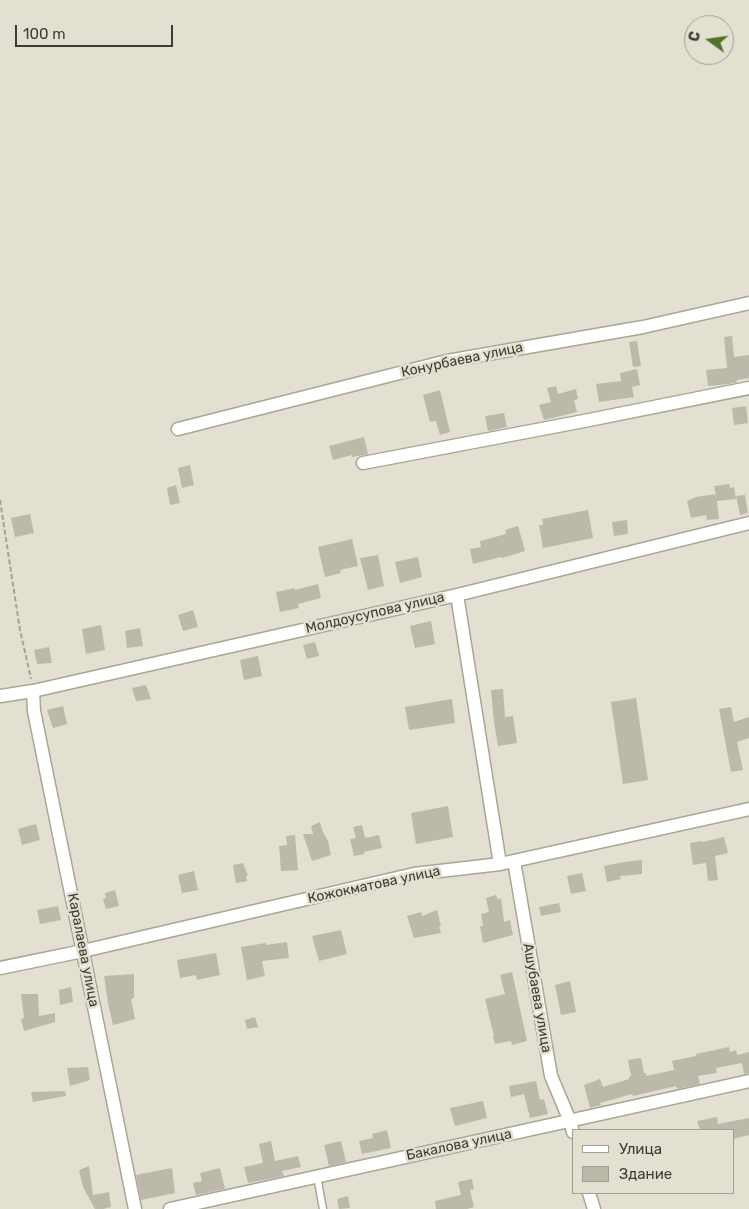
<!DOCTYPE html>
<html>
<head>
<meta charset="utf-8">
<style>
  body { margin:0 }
  #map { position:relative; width:749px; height:1209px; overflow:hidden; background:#e4e0d1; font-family:Rubik,sans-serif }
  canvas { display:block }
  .legend { position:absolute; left:572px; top:1129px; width:162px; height:65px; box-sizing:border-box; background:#e4e0d1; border:1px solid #a19e93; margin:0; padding:6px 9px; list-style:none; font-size:15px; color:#3c3b35 }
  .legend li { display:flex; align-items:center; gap:10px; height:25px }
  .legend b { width:25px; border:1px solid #a19e93 }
  .north { position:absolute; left:684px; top:15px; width:50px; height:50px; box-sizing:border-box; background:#e4e0d1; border:1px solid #a19e93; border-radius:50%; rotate:284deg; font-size:14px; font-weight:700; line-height:20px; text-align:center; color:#3c3b35 }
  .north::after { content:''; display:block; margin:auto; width:18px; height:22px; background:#52732b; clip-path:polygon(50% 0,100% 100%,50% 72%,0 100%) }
  .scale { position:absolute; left:15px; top:25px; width:158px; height:22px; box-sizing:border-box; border:2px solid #3c3b35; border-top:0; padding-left:6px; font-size:15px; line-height:18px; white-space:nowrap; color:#3c3b35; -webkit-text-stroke:4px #e4e0d1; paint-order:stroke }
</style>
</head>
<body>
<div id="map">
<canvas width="749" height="1209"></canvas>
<ul class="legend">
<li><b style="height:6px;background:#fff"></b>Улица</li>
<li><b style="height:14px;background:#bcb8aa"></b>Здание</li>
</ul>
<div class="north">С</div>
<div class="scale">100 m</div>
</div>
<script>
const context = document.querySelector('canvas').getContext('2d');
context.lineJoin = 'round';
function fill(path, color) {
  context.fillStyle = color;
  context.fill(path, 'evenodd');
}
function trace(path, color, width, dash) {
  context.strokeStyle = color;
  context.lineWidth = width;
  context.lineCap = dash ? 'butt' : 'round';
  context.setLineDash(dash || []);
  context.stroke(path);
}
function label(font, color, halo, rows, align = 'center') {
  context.font = font + ' Rubik,sans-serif';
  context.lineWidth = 5;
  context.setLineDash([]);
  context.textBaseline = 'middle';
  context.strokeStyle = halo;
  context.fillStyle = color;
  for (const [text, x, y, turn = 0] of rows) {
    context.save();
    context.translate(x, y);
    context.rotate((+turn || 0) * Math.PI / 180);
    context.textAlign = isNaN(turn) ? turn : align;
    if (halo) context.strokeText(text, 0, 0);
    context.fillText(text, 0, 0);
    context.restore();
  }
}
const building = new Path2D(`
  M732,336L734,357L749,355V378L737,380V382L729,384L708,386L706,370L727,368L724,337Z
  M637,341L641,366L633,367L629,342Z
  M637,369L640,385L632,387L634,397L599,402L596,384L621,381L620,373Z
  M556,386L558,394L576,389L578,399L574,400L577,412L544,420L539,405L551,402L547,388Z
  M440,390L450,432L440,435L436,421L430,422L423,395Z
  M746,406L748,423L734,425L732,408Z
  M504,413L507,427L488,431L485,416Z
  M364,437L368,454L352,457V455L333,460L329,446Z
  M190,465L194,485L182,488L178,468Z
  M729,484L730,488L734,487L736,499L717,501L714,486Z
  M176,485L180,503L170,505L167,488Z
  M716,494L719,519L707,520L706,515L691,518L687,501L696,497Z
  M745,495L748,513L740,515L736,496Z
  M588,510L593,538L543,548L539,525H543L542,519Z
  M30,514L34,533L15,537L11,518Z
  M627,520L628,534L614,536L612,522Z
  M518,526L525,551L502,558L501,557L473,564L470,549L481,547L480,541L506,534L505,530Z
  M352,539L358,566L340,570L341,573L325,577L318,547Z
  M378,555L384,586L368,590L360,558Z
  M418,557L422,577L400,583L395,562Z
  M318,584L321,598L298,604L299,608L280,612L276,592L295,588V590Z
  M193,610L198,627L183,631L178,615Z
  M431,621L435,644L415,648L410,626Z
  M101,625L105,650L86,654L82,629Z
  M140,628L143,646L127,648L125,631Z
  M315,642L319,656L307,659L303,645Z
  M49,647L52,663L37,664L34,650Z
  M258,656L262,676L244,680L240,660Z
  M146,685L151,699L136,701L132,688Z
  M503,689L505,717L513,716L517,743L498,746L494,722L491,690Z
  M636,698L648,780L623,784L611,702Z
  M452,699L455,723L409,730L405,707Z
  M63,706L67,724L53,728L47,710Z
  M731,707L734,722L749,717V738L737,742L743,770L731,772L719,709Z
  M448,806L453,837L416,844L411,813Z
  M320,822L322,830L328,841L331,855L312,861L303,834H313L311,826Z
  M36,824L40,840L22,845L18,829Z
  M362,825L365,838L379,835L382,848L364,852V854L354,856L350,839L356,838L353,827Z
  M295,835L298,870L281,871L279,846L287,845L286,836Z
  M724,837L728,853L715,856L718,880L708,881L706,863L693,865L690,843L702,841L703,842Z
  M642,860V874L620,876L621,879L607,882L604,866L624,862Z
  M243,863L248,876H246L247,881L236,883L233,865Z
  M194,871L198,890L182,893L178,875Z
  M582,873L586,891L571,894L567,876Z
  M115,890L119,906L106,909L103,899L106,898L105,893Z
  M496,895L498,900L501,898L504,922L510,920L513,935L483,943L480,926H483L481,914L489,912L486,898Z
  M559,903L561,912L541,916L539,907Z
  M58,906L61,920L40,924L37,910Z
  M437,910L441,926L439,927L441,933L414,938L407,916L421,912L422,916Z
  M341,930L347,954L319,961L312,936Z
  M287,942L289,958L262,961L265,976L247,980L241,947L266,943V945Z
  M216,953L220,975L197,980L196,975L180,978L177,960Z
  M512,972L527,1041L512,1045L511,1041L495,1044L493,1036H494L485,999L505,994L500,975Z
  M134,974V998L131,999L135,1019L113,1025L108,1003L104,976Z
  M570,981L576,1012L561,1015L555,985Z
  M71,987L73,1002L60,1005L59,990Z
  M21,994H38L39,1016L55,1013V1022L24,1031L21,1019L24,1018Z
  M255,1017L258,1027L247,1029L245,1020Z
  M729,1047L730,1052L736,1050L737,1055L749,1052V1073L744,1074L742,1063L716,1068L717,1073L698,1076L700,1084L677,1089L676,1086L633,1096L632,1094L600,1103L601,1105L590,1108L584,1085L600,1079L603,1087L629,1079V1077L631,1076L628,1060L641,1058L644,1073H646V1076L674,1070L672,1061L696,1056V1054Z
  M88,1067L90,1080L70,1086L67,1068Z
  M536,1081L540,1100L544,1099L548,1114L530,1118L524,1094L511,1097L509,1086Z
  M65,1091L66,1096L33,1102L31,1092Z
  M483,1101L487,1118L455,1126L450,1108Z
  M717,1117L718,1124L749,1118V1135L733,1139V1130H700L697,1121Z
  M387,1130L391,1148L362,1154L359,1141L373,1138L372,1134Z
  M271,1141L275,1161L298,1156L301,1167L282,1171L284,1176L248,1183L244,1167L263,1163L259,1144Z
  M341,1141L346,1162L329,1166L324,1145Z
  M89,1166L93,1195L109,1192L111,1207L103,1209H95L83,1187L79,1170Z
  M172,1168L175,1193L141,1200L136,1175Z
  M220,1168L225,1189L196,1195L193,1183L202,1181L200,1173Z
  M472,1179L474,1189L470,1190L474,1207L467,1209H436L435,1201L461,1195L458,1182Z
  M348,1196L350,1208L339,1209L337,1199Z`);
const path = new Path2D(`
  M0,500L20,630L31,679`);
const lane = new Path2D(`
  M317,1176L323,1209`);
const street = new Path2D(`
  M178,429L447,361L643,327L749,303
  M363,463L584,421L749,388
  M457,595L500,864
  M33,691L34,711L135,1209
  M0,696L33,691L457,595L749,523
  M514,861L551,1076L570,1121L573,1132
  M0,968L83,951L414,874L500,864L749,809
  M589,1193L594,1209
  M170,1209L749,1081`);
const streetNames = [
  ["Конурбаева улица",462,360,-12],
  ["Молдоусупова улица",375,613,-13],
  ["Кожокматова улица",374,885,-12],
  ["Каралаева улица",83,950,79],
  ["Ашубаева улица",537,998,80],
  ["Бакалова улица",459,1145,-12]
];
fill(building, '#bcb8aa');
trace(lane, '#a9a597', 9);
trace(street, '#a9a597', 15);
trace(path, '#a4a196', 2, [5, 2.5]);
trace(lane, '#fff', 6);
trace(street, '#fff', 12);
label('14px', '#3c3b35', '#e4e0d1', streetNames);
</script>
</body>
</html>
